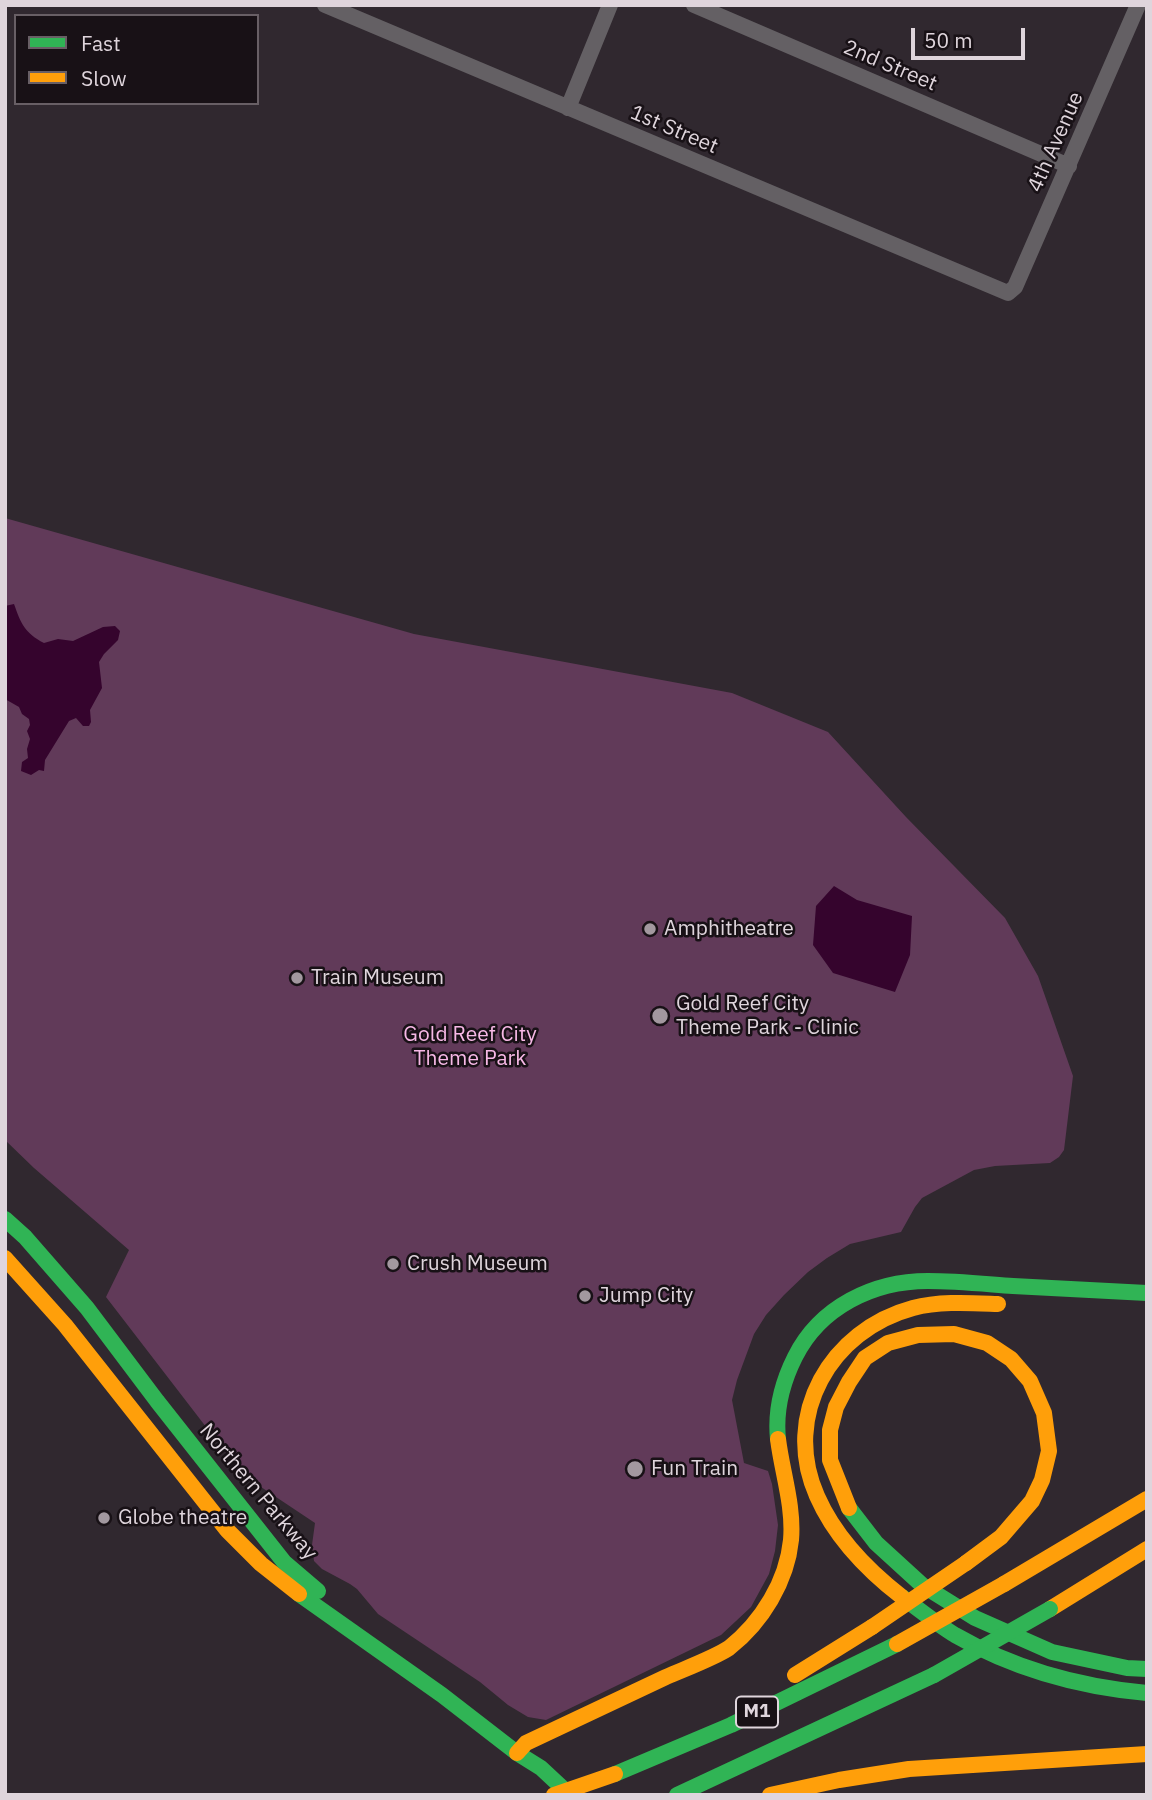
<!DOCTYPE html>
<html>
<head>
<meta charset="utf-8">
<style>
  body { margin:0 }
  #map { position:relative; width:1152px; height:1800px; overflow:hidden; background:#30282f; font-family:"IBM Plex Sans",sans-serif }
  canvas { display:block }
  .frame { position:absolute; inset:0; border:7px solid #dfd5dc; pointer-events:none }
  .legend { position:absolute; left:14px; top:14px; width:245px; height:91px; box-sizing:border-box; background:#181116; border:2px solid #685f65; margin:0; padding:9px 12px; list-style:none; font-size:21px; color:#dfd5dc }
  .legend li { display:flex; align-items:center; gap:14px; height:35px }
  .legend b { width:35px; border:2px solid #685f65 }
  .scale { position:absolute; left:911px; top:28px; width:114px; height:32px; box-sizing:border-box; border:4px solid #dfd5dc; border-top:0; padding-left:9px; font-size:21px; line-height:24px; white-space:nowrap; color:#dfd5dc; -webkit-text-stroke:5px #181116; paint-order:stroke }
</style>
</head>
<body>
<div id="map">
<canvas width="1152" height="1800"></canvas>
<div class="frame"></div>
<ul class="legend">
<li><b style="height:9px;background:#30b455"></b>Fast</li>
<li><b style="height:9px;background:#ff9f0a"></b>Slow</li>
</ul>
<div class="scale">50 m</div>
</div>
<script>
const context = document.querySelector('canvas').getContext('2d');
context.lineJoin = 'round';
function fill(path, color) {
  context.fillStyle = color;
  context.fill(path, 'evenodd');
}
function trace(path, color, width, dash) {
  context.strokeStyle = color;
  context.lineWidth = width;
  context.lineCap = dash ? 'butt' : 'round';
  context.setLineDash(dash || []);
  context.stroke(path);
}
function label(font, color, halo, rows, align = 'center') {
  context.font = font + ' "IBM Plex Sans",sans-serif';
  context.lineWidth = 5;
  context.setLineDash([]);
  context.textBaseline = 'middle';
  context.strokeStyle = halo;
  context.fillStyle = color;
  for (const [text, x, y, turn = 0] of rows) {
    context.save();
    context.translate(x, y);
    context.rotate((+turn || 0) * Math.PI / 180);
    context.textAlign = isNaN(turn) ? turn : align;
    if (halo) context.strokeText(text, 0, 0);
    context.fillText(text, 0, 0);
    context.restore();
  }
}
const green = new Path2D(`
  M5,518L414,634L732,693L828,732L906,817L1005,918L1038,976L1073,1076L1064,1150L1059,1157L1050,1163L995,1166L974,1170L922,1198L915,1207L901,1232L850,1244L827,1258L808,1272L784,1295L766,1315L754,1334L737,1380L732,1400L744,1463L768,1471L772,1484L778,1525L775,1551L769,1574L751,1607L721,1635L546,1720L528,1717L508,1705L480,1682L378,1614L357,1589L350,1584L322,1569L314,1561L312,1545L315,1523L243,1475L106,1297L129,1250L34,1168L5,1140Z`);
const water = new Path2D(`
  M14,604C21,624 25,633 44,643L58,639L73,641L103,627L115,626L120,631L118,640L104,654L99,662L102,688L90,710L91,722L89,726H83L76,718L69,721L45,760L44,771L39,770L31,775L21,771L22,762L28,758L27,749L30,739L27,731L30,725L29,719L22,714L19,707L5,699V606Z
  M834,886L857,900L912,916L910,955L895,992L833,973L813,945L816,906Z`);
const street = new Path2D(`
  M325,5L1008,293L1015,287L1138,5
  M694,5L1069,166
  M568,108L610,5`);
const fast = new Path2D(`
  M5,1219L25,1237L87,1308L157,1401L284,1562L318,1591
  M778,1439C775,1410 782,1383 795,1357C820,1307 873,1281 928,1281C956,1281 985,1284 1013,1286C1058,1288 1102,1291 1147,1293
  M849,1508L876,1543L922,1585L975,1618L1052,1652L1127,1668L1147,1669
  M299,1594L442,1695L517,1753L541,1768L570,1795
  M902,1597C920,1610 937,1624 955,1635C1014,1669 1080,1687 1147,1693
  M615,1774L731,1725L897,1644
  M677,1795L934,1675`);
const slow = new Path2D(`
  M5,1258L65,1325L227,1530L261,1564L299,1594
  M849,1508L830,1460V1430L836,1407L849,1382L865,1358L888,1343L918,1335L954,1334L987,1343L1011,1359L1030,1381L1044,1413L1049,1451L1042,1480L1032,1501L1001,1537L966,1563
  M1004,1584L1147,1499
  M902,1597C867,1570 835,1537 817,1496C781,1415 831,1330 913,1308C940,1301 970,1303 998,1304
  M1050,1609L1147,1549
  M795,1675L872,1627
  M517,1753L526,1743C573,1721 619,1699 666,1677C684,1669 714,1658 729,1648C762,1622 787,1581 791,1540C794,1506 782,1472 778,1439
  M770,1795L839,1780L909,1769L1147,1754`);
const fastBridge = new Path2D(`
  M934,1675L1050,1609`);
const slowBridge = new Path2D(`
  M872,1627L966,1563
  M897,1644L1004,1584
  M554,1795L615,1774`);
const markers = [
  [650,929,7,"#a2989f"],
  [297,978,7,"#a2989f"],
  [660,1016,9,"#a2989f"],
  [393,1264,7,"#a2989f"],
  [585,1296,7,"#a2989f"],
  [635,1469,9,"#a2989f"],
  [104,1518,7,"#a2989f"]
];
const shields = [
  [757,1712,42]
];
const shieldNames = [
  ["M1",757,1712]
];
const streetNames = [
  ["2nd Street",890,66,23],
  ["1st Street",674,130,23],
  ["4th Avenue",1056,142,-66],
  ["Northern Parkway",258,1492,50]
];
const poiNames = [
  ["Amphitheatre",664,929],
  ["Train Museum",311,978],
  ["Gold Reef City",676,1004],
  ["Theme Park - Clinic",676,1028],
  ["Crush Museum",407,1264],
  ["Jump City",599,1296],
  ["Fun Train",651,1469],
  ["Globe theatre",118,1518]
];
const parkNames = [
  ["Gold Reef City",470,1035],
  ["Theme Park",470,1059]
];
fill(green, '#613a59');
fill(water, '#35042d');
trace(street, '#646064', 16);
trace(fast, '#30b455', 16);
trace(slow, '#ff9f0a', 16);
trace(fastBridge, '#30b455', 16);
trace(slowBridge, '#ff9f0a', 16);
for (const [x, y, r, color] of markers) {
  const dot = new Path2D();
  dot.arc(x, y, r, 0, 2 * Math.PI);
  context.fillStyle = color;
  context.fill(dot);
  trace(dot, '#181116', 2.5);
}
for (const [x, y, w] of shields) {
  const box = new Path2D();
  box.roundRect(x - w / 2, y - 15.5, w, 31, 5);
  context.fillStyle = '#181116';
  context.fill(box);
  trace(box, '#dfd5dc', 2);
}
label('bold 19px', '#dfd5dc', null, shieldNames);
label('21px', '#dfd5dc', '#181116', streetNames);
label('21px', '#dfd5dc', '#181116', poiNames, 'left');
label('21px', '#f7b8e6', '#181116', parkNames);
</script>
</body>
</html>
